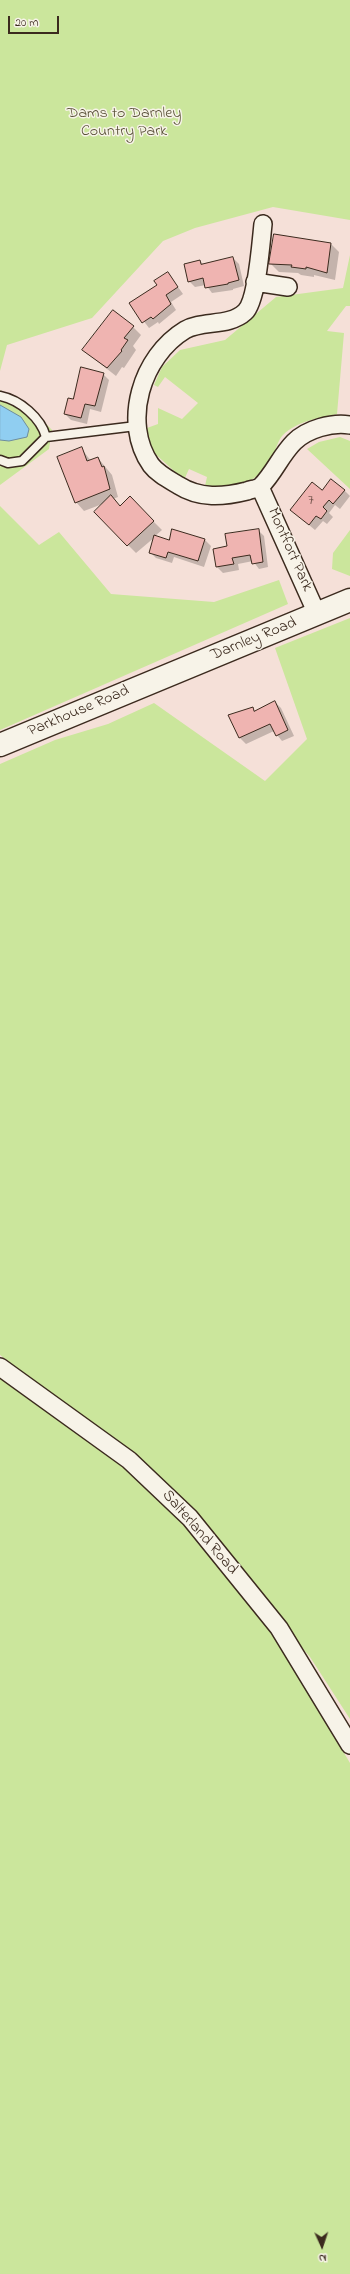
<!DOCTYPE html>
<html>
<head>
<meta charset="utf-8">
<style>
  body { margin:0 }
  #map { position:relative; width:350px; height:2274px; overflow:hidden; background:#f5e0d8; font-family:"Indie Flower",sans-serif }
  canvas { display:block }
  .north { position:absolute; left:302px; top:2226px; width:40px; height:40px; -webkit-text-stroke:3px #f7f3e8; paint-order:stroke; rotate:177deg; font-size:11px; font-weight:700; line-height:16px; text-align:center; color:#3b2a1e }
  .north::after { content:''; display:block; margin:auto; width:14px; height:18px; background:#3b2a1e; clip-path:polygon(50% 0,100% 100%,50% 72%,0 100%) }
  .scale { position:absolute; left:8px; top:16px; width:51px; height:18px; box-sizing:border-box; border:2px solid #3b2a1e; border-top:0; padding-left:5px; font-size:12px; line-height:14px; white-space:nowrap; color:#3b2a1e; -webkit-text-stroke:3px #f7f3e8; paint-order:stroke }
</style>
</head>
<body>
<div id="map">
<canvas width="350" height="2274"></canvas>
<div class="north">N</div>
<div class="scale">20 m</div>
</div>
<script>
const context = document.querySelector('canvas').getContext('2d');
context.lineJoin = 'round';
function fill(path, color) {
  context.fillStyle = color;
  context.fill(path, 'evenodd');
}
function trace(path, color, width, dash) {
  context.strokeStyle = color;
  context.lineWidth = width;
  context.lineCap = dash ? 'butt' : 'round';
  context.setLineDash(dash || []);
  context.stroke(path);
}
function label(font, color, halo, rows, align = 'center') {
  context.font = font + ' "Indie Flower",sans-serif';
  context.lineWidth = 3;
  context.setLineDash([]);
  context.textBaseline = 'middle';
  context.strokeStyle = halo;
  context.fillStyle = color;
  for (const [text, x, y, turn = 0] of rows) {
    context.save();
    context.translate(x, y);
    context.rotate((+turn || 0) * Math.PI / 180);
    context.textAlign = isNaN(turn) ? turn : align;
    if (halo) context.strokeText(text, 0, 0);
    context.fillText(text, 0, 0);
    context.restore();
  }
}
const green = new Path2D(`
  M0,0H350V220L273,207L195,228L163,241L92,318L7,345L0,371Z
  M350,255V306H346L327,331L344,333L337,414C319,418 297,421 283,435C278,440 276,450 272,457C255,486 237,489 205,486L207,477L189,469L184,480L152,451L147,428L158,424V408L182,419L198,403L165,377L158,387L154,385L162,367L180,350L225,340L276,297L343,288Z
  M0,390L29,406L52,430L49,449L0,485Z
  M340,437L350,441V489L307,449L319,442Z
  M0,506L39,545L59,532L111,594L214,602L279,580L288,604L0,730Z
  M350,530V576L332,569L333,553Z
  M350,618V1719L310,1657L140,1461L0,1355V764L55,740L108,724L154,703L265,781L307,739L275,648Z
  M0,1375L82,1431L166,1500L254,1604L281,1647L350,1763V2274H0Z`);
const water = new Path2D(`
  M0,405L21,417L29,429L27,437L9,441L0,440Z`);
const shadow = new Path2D(`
  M331,244L339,252L335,280L314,275V277L301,275L298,273L279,272L270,263Z
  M233,258L239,264L244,286L233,289V290L212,293L206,285L195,287L189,281L200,261L204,265Z
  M168,273L183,294L171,302L176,310L159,324L158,322L149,328L130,303L158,285Z
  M133,327L141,335L133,346L136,350L124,368L122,367L116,376L83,350Z
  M103,374L109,380L101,412L90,409L87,424L71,420L65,414L73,400Z
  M81,448L91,461L98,458L112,475L118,497L113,499L121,507L130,498L162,530L155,536L169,541L173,530L205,540L211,546L204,567L174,557L172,563L156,558L150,552L155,537L136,553L95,512L105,503L84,511L76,502Z
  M344,490L350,496L340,509L335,505L329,513L333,517L327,524L323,521L315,530L291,510L322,492Z
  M258,530L264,536L268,567L259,569L253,561L238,564L239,570L223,573L217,567L214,550L228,547Z
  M275,702L281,708L294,736L282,741L274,731L246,744L240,738L230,715L252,708L255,711Z`);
const building = new Path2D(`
  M274,234L331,243L327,273L306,267V269L291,267L292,265L269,264Z
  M233,257L239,280L228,283V284L205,288L203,278L188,282L184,264L200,260L201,264Z
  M168,272L178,287L166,295L171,304L153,319L151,317L142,323L129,303L157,285L154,281Z
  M113,310L134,326L124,338L128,340L121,350L122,351L107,368L82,350Z
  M81,367L104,373L95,406L85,404L81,418L64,414L68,398L73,399Z
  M82,447L87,461L98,457L102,467L104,466L110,489L75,503L57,457Z
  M331,479L345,490L333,504L329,500L323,507L327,511L321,519L316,516L309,525L290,510L312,482L322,490Z
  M111,495L120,506L130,496L154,521L127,546L94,512Z
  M172,529L205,539L198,561L168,552L166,558L149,553L154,535L169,540Z
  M259,529L263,562L252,564L250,555L232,558L234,564L216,567L213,549L227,546L225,534Z
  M275,701L288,730L276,736L270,724L239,738L228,715L253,707L254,711Z`);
const service = new Path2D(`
  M0,396C20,400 41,418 46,437
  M0,460L8,463L22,461L46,437L136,426`);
const minor = new Path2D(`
  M263,224C261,242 257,301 245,312C229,327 202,320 185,330C142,356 121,422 151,465C158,474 168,479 178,485C200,499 223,497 247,491C252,489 258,489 261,486C274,473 281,455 294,442C307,429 332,422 350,425
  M255,282L288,287
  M260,487L317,614
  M0,1367L129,1460L190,1518L279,1628L350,1745`);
const secondary = new Path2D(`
  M0,745L350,600`);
const numberNames = [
  ["7",311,502]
];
const parkNames = [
  ["Dams to Darnley",124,114],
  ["Country Park",124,132]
];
const streetNames = [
  ["Montfort Park",289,550,66],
  ["Darnley Road",254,640,-22],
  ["Parkhouse Road",79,712,-23],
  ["Salterland Road",199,1533,49]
];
fill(green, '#cbe69c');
fill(water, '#90cef1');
trace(water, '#6e8c9d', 1);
fill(shadow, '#0003');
fill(building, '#efb4b1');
trace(building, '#3b2a1e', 1);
trace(service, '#3b2a1e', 11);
trace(minor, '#3b2a1e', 20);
trace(secondary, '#3b2a1e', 25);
trace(service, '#f7f3e8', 8);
trace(minor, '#f7f3e8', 17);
trace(secondary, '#f7f3e8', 22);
label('14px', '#684c43', null, numberNames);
label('16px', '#585037', '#f7f3e8', parkNames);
label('16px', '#3b2a1e', '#f7f3e8', streetNames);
</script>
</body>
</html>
